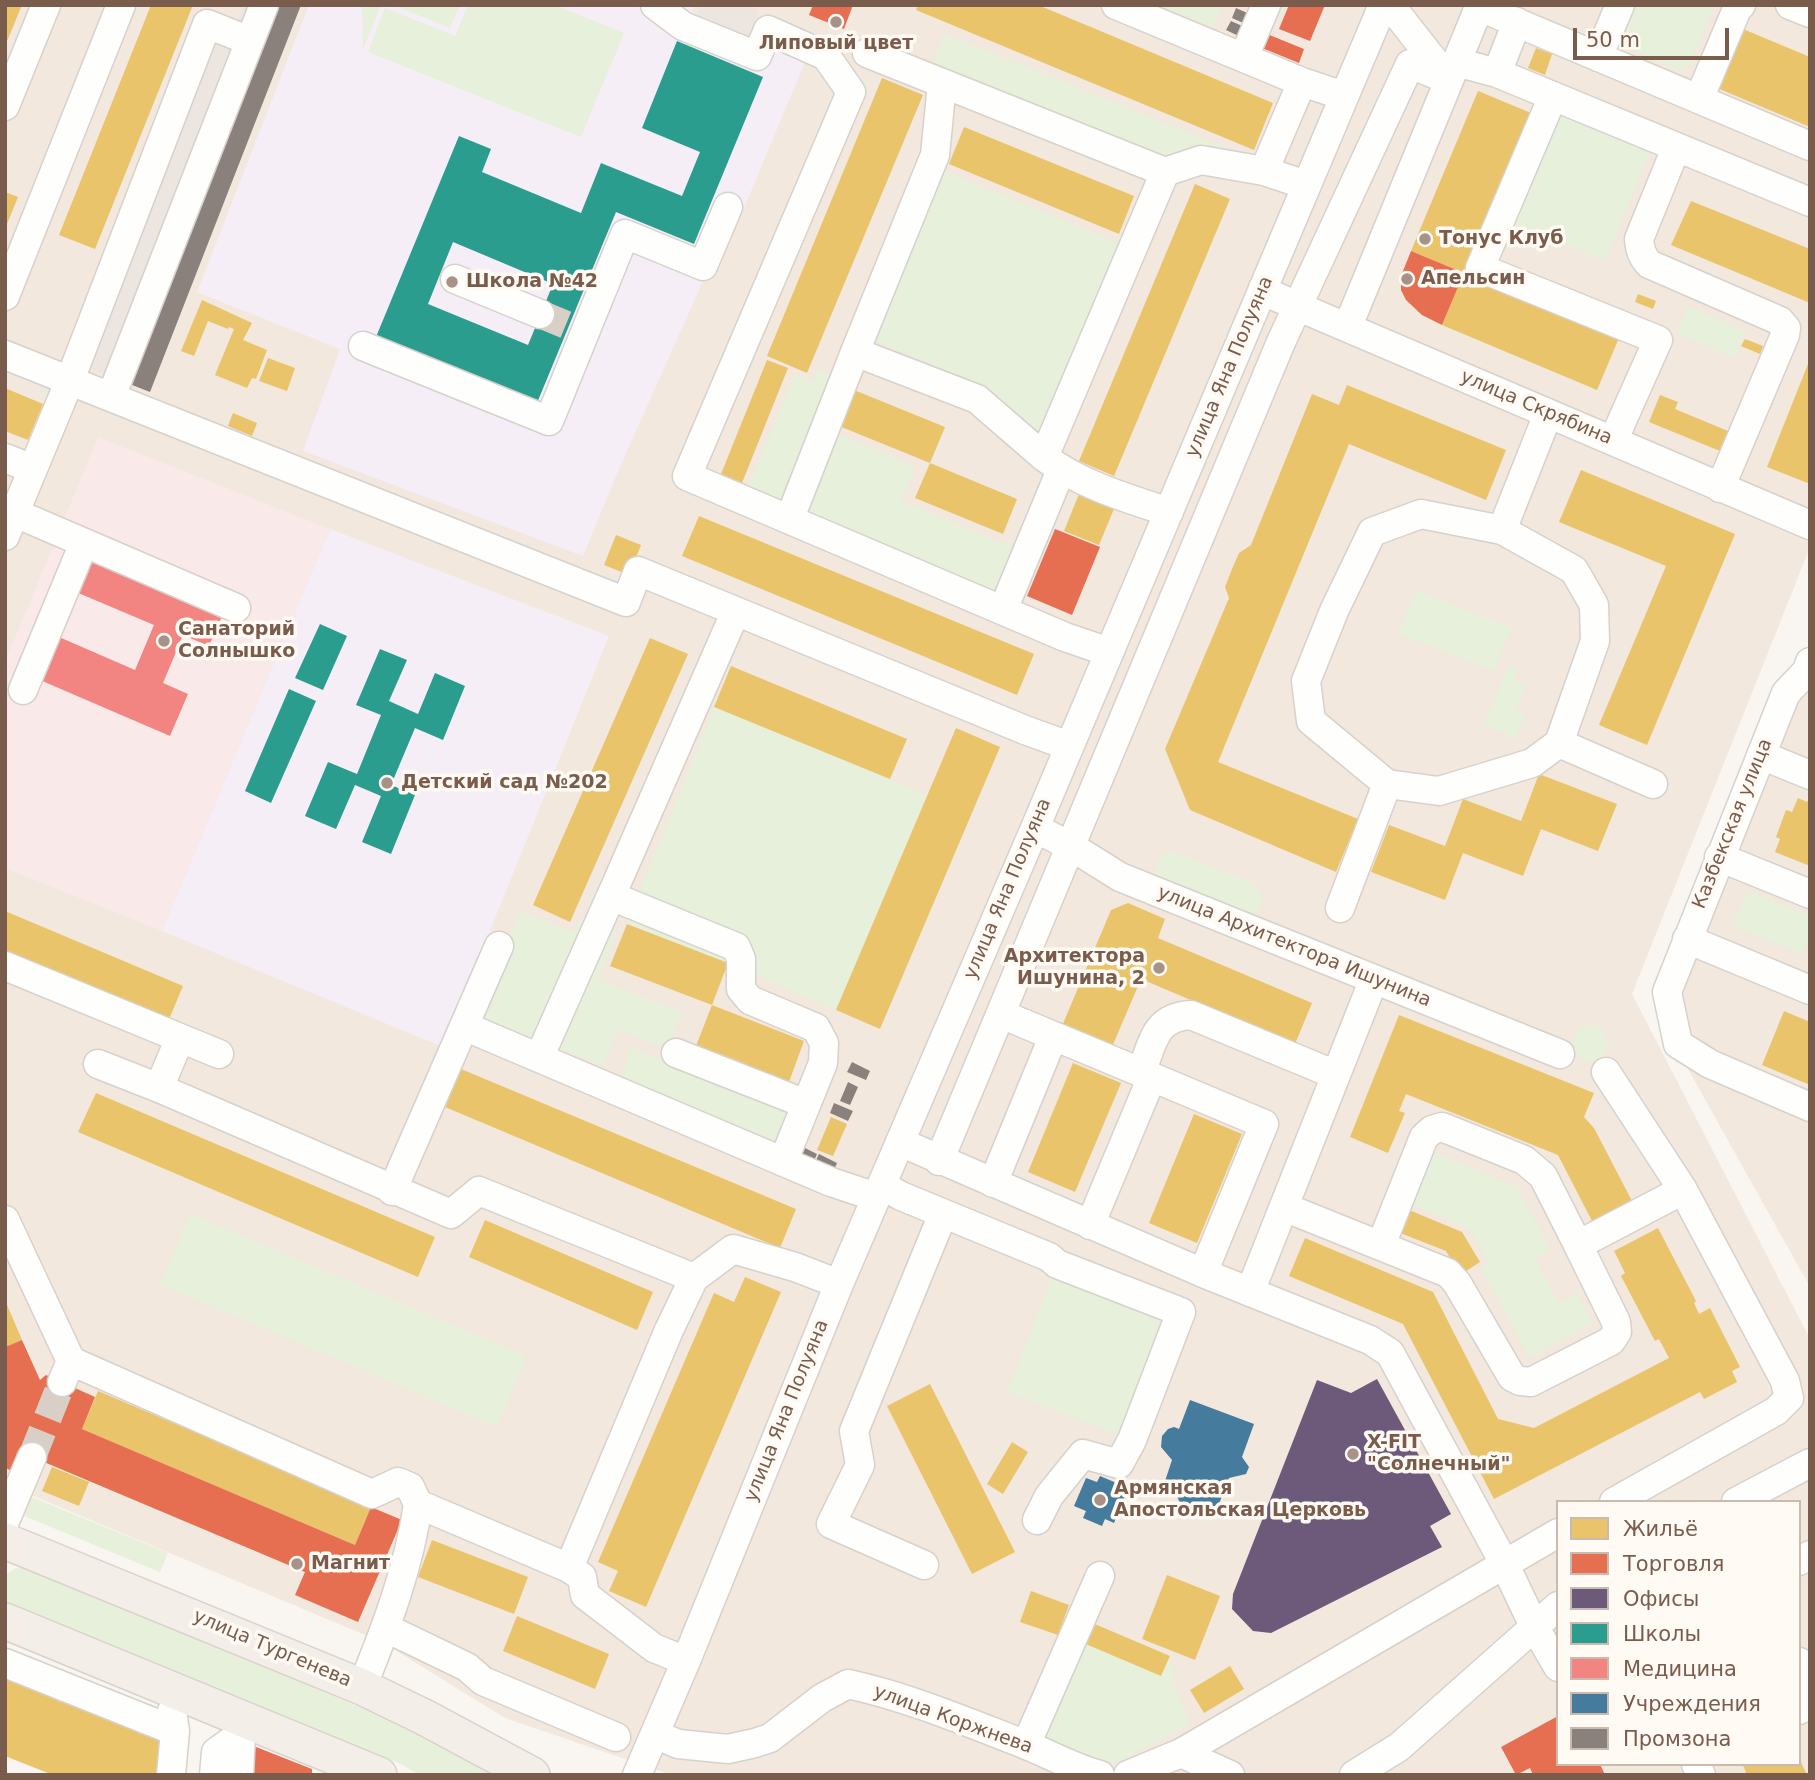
<!DOCTYPE html>
<html>
<head>
<meta charset="utf-8">
<style>
  body { margin:0 }
  #map { position:relative; width:1815px; height:1780px; overflow:hidden; background:#f9f5f0; font-family:"DejaVu Sans",sans-serif }
  canvas { display:block }
  .frame { position:absolute; inset:0; border:7px solid #7a5c4d; pointer-events:none }
  .legend { position:absolute; left:1556px; top:1500px; width:245px; height:266px; box-sizing:border-box; background:#fffaf3; border:2px solid #cabbb1; margin:0; padding:9px 12px; list-style:none; font-size:21px; color:#7a5c4d }
  .legend li { display:flex; align-items:center; gap:14px; height:35px }
  .legend b { width:35px; border:2px solid #cabbb1 }
  .scale { position:absolute; left:1573px; top:28px; width:156px; height:32px; box-sizing:border-box; border:4px solid #7a5c4d; border-top:0; padding-left:9px; font-size:21px; line-height:24px; white-space:nowrap; color:#7a5c4d; -webkit-text-stroke:5px #fffaf3; paint-order:stroke }
</style>
</head>
<body>
<div id="map">
<canvas width="1815" height="1780"></canvas>
<div class="frame"></div>
<ul class="legend">
<li><b style="height:19px;background:#e9c46a"></b>Жильё</li>
<li><b style="height:19px;background:#e76f51"></b>Торговля</li>
<li><b style="height:19px;background:#6d597a"></b>Офисы</li>
<li><b style="height:19px;background:#2a9d8f"></b>Школы</li>
<li><b style="height:19px;background:#f28482"></b>Медицина</li>
<li><b style="height:19px;background:#457b9d"></b>Учреждения</li>
<li><b style="height:19px;background:#8a817c"></b>Промзона</li>
</ul>
<div class="scale">50 m</div>
</div>
<script>
const context = document.querySelector('canvas').getContext('2d');
context.lineJoin = 'round';
function fill(path, color) {
  context.fillStyle = color;
  context.fill(path, 'evenodd');
}
function trace(path, color, width, dash) {
  context.strokeStyle = color;
  context.lineWidth = width;
  context.lineCap = dash ? 'butt' : 'round';
  context.setLineDash(dash || []);
  context.stroke(path);
}
function label(font, color, halo, rows, align = 'center') {
  context.font = font + ' "DejaVu Sans",sans-serif';
  context.lineWidth = 7;
  context.setLineDash([]);
  context.textBaseline = 'middle';
  context.strokeStyle = halo;
  context.fillStyle = color;
  for (const [text, x, y, turn = 0] of rows) {
    context.save();
    context.translate(x, y);
    context.rotate((+turn || 0) * Math.PI / 180);
    context.textAlign = isNaN(turn) ? turn : align;
    if (halo) context.strokeText(text, 0, 0);
    context.fillText(text, 0, 0);
    context.restore();
  }
}
const residential = new Path2D(`
  M5,5H1810V547L1632,994L1810,1339V1775H672L505,1718L382,1642L5,1484ZM1558,1502H1799V1764H1558Z
  M1810,654V1287L1683,1060L1677,994Z`);
const industrial = new Path2D(`
  M244,5H301L150,392L86,367L216,35L230,40Z
  M701,5H751L757,11L759,26L754,40L697,16Z`);
const education = new Path2D(`
  M309,5H695L689,20L755,47L812,45L717,273L708,270L619,469L583,556L303,451L340,349L197,292Z
  M330,529L609,636L443,1047L162,931Z`);
const medical = new Path2D(`
  M98,437L330,529L162,931L5,868V662Z`);
const green = new Path2D(`
  M362,5H381L363,49Z
  M393,5H460L450,28Z
  M468,5H555L624,33L581,137L368,52L385,8L455,36Z
  M1159,5H1223L1214,27Z
  M1635,5H1715L1685,73L1618,44Z
  M944,34L1250,157L1161,162L930,69Z
  M1556,113L1650,152L1605,261L1511,221Z
  M939,169L1121,244L1040,437L986,415L995,391L869,338Z
  M1688,306L1746,331L1735,358L1677,334Z
  M818,370L848,382L828,430L915,466L901,501L1014,548L994,595L746,492L795,374L813,382Z
  M1416,590L1512,628L1494,671L1398,633Z
  M1509,666L1518,670L1514,681L1526,686L1516,709L1526,714L1516,738L1483,724Z
  M714,707L927,795L836,1010L728,963L627,924Z
  M1165,852H1175L1254,883L1263,895L1261,908L1252,917L1157,878V863Z
  M1748,890L1810,916V936L1802,954L1733,925Z
  M520,911L574,932L580,918L617,932L599,980L682,1012L668,1049L618,1030L604,1066L479,1018Z
  M1572 1043a18 18 0 1 1 36 0a18 18 0 1 1-36 0Z
  M632,1047L786,1113L772,1146L618,1081Z
  M1433,1152L1517,1187L1551,1250L1535,1259L1559,1303L1577,1294L1593,1323L1529,1358L1481,1268L1488,1264L1470,1230L1412,1205Z
  M190,1214L527,1356L497,1427L160,1284Z
  M1057,1264L1181,1312L1132,1440L1007,1392Z
  M32,1497L168,1553L160,1572L24,1516Z
  M16,1568L35,1569L416,1731L493,1775H419L403,1765L9,1606L5,1602V1575Z
  M1081,1642L1161,1676L1170,1656L1176,1690L1190,1724L1120,1761L1101,1762L1050,1741L1046,1732Z`);
const homes = new Path2D(`
  M5,5H22L5,46Z
  M151,5H193L95,249L59,235Z
  M918,5H1038L1273,103L1254,150L916,10Z
  M1743,29L1810,57V127L1717,88Z
  M1536,48L1552,54L1545,75L1528,68Z
  M882,78L923,95L807,373L767,356Z
  M1478,91L1531,113L1464,273L1411,251Z
  M964,127L1134,196L1119,234L949,164Z
  M1195,184L1230,199L1114,476L1079,461Z
  M5,192L18,197L5,229Z
  M1691,201L1810,249V303L1671,245Z
  M1464,273L1619,338L1597,390L1442,325Z
  M1638,294L1656,301L1653,309L1635,302Z
  M202,300L252,323L243,340L267,350L256,379L252,378L247,388L215,375L234,329L229,327L228,329L208,321L194,356L181,351Z
  M1745,339L1763,346L1760,354L1741,346Z
  M268,358L295,368L287,391L259,381Z
  M1810,359V484L1767,467Z
  M767,360L788,368L742,483L721,474Z
  M1347,385L1506,450L1486,500L1349,444L1218,762L1358,819L1336,872L1190,810L1165,749L1229,598L1225,587L1232,569L1239,553L1251,545L1312,394L1339,405Z
  M5,388L43,404L28,440L5,431Z
  M854,390L945,427L930,463L1017,499L1003,534L915,498L930,463L839,426Z
  M1660,395L1678,402L1675,409L1728,431L1720,451L1649,422Z
  M233,413L257,423L252,436L228,426Z
  M1581,470L1735,534L1647,745L1599,725L1666,566L1559,522Z
  M1081,489L1116,504L1099,545L1064,531Z
  M699,516L1034,654L1017,695L682,556Z
  M616,535L641,545L629,575L604,565Z
  M650,638L688,654L570,922L533,905Z
  M731,666L907,739L890,779L714,707Z
  M956,728L1000,747L880,1029L836,1010Z
  M1539,774L1617,804L1598,851L1541,829L1523,876L1463,853L1445,900L1371,872L1389,825L1445,846L1463,799L1521,821Z
  M1810,797V866L1775,852L1780,839L1776,837L1786,810L1792,812L1798,798L1807,802Z
  M1128,903L1165,919L1158,938L1312,1003L1295,1044L1141,979L1112,1047L1062,1026L1111,910Z
  M5,911L183,986L167,1024L5,955Z
  M627,924L728,963L712,1005L804,1041L789,1082L696,1046L712,1005L610,966Z
  M1784,1011L1810,1022V1085L1762,1065Z
  M1399,1015L1594,1093L1584,1117L1594,1128L1632,1201L1592,1221L1558,1155L1406,1094L1399,1111L1405,1113L1388,1153L1350,1137Z
  M1073,1063L1121,1083L1075,1192L1028,1172Z
  M461,1069L796,1209L780,1248L445,1107Z
  M96,1093L435,1237L418,1277L78,1132Z
  M1194,1114L1242,1134L1197,1243L1149,1223Z
  M831,1117L847,1124L833,1156L817,1150Z
  M1409,1210L1462,1232L1480,1262L1460,1275L1446,1251L1400,1233Z
  M485,1220L653,1292L637,1330L469,1257Z
  M1658,1228L1696,1301L1694,1303L1699,1314L1710,1308L1740,1367L1732,1371L1737,1382L1704,1399L1700,1392L1494,1499L1403,1324L1289,1276L1305,1238L1433,1292L1498,1419L1534,1428L1669,1358L1659,1339L1655,1341L1621,1276L1625,1273L1614,1251Z
  M745,1277L781,1292L646,1607L609,1591L618,1571L598,1562L714,1293L734,1302Z
  M5,1300L22,1340L5,1347Z
  M930,1384L1015,1552L972,1574L887,1406Z
  M98,1391L371,1507L355,1545L82,1429Z
  M1012,1442L1028,1452L1003,1494L987,1484Z
  M52,1467L89,1482L79,1506L42,1491Z
  M432,1540L528,1577L514,1614L418,1577Z
  M1167,1575L1220,1596L1195,1660L1142,1639Z
  M1031,1591L1069,1605L1058,1635L1020,1622Z
  M517,1616L609,1654L595,1689L503,1651Z
  M1090,1622L1170,1656L1161,1676L1081,1642Z
  M1230,1666L1244,1689L1204,1713L1190,1690Z
  M5,1674L172,1740L158,1775H53L5,1756Z
  M1799,1758L1807,1775H1747L1743,1765L1799,1764Z`);
const shops = new Path2D(`
  M813,5H853L844,29L809,15Z
  M1289,5H1325L1310,41L1279,29Z
  M1267,34L1304,49L1299,63L1262,48Z
  M1411,251L1464,273L1442,325L1422,315L1406,300L1401,290V276Z
  M1055,529L1100,547L1072,615L1027,596Z
  M22,1340L40,1380L46,1375L95,1397L82,1429L355,1545L371,1507L402,1520L358,1622L295,1595L305,1572L25,1454L17,1473L5,1468V1347Z
  M1558,1716V1764H1600L1605,1775H1533L1530,1768L1516,1775L1501,1747Z
  M246,1743L312,1769V1775H245Z`);
const offices = new Path2D(`
  M1377,1379L1451,1514L1430,1526L1442,1547L1271,1633L1253,1631L1232,1609L1233,1594L1317,1380L1351,1393Z`);
const schools = new Path2D(`
  M677,41L763,77L694,244L616,212L537,403L376,337L459,136L491,149L482,172L581,213L601,163L682,196L700,152L642,128ZM453,242L553,284L528,345L428,304Z
  M320,624L347,636L323,690L295,678Z
  M380,649L407,660L389,701L418,714L435,673L465,686L443,740L415,728L391,785L415,795L391,854L362,842L381,796L355,785L336,829L305,816L328,762L357,774L381,715L356,705Z
  M289,689L316,701L271,803L245,791Z`);
const health = new Path2D(`
  M94,550L226,607L209,646L183,635L163,683L188,694L170,736L40,680L59,637L135,670L154,625L76,592Z`);
const public = new Path2D(`
  M1190,1400L1254,1424L1242,1457L1249,1467L1246,1474L1229,1478L1217,1509L1202,1504L1193,1507L1179,1501L1176,1493L1163,1487L1172,1460L1161,1447L1162,1436L1168,1429L1174,1427L1179,1429Z
  M1100,1476L1119,1484L1117,1490L1126,1494L1114,1523L1105,1519L1102,1526L1083,1518L1086,1511L1074,1506L1086,1478L1097,1482Z`);
const industry = new Path2D(`
  M274,5H301L150,392L127,383Z
  M1236,8L1254,16L1250,26L1232,18Z
  M1231,21L1249,29L1245,39L1226,30Z
  M852,1062L870,1071L866,1080L847,1072Z
  M848,1082L858,1087L850,1105L840,1101Z
  M834,1103L853,1111L848,1121L830,1113Z
  M799,1145L817,1154L813,1163L794,1155Z
  M819,1154L837,1163L833,1172L814,1164Z`);
const minorTunnel = new Path2D(`
  M540,314L569,326
  M32,1457L62,1382`);
const minor = new Path2D(`
  M655,5L683,26L757,56L768,30L826,56L851,92L687,476L1065,637L1109,652
  M1116,5L1302,82L1344,96
  M1790,5L1810,13
  M1480,7L1810,146
  M867,53L1165,172L1201,160L1264,171L1306,185
  M1244,57L1266,5
  M1598,57L1620,5
  M1456,62L1497,73L1810,202
  M1497,73L1517,22
  M942,84L935,155L855,352L977,399L1044,457
  M1553,96L1480,268L1658,340L1613,441
  M1699,99L1737,9L1741,5
  M5,106L46,5
  M1676,148L1639,239C1640,250 1642,256 1649,264L1771,317L1780,321L1786,328L1785,335L1720,488
  M1264,171L1302,82
  M1165,172L1044,457C1079,484 1126,498 1169,512
  M455,279L540,314
  M1263,288L1268,293L1299,307L1810,525
  M5,296L121,5
  M1348,326L1480,5
  M363,346L549,421L625,234L703,266L728,207
  M5,355L626,602L638,571L1025,730L1069,746
  M111,397L264,5
  M5,458L33,469
  M15,513L236,608
  M1421,514L1502,530L1574,570L1594,605L1595,641L1559,743L1532,763L1439,791L1387,784L1311,721L1306,681L1334,611L1372,532Z
  M790,518L855,352
  M1502,530L1548,414
  M5,536L70,380L207,24L250,41
  M1003,610L1061,470
  M735,613L611,896L736,947L741,959V989L750,1000L816,1028L824,1043L823,1063L783,1162
  M1810,662L1807,671L1786,693L1667,992L1678,1044L1710,1064L1810,1107
  M23,690L84,543
  M1559,743L1653,784
  M1761,755L1810,775
  M1035,828L1072,847L1120,877L1560,1054
  M1719,857L1810,894
  M1340,908L1387,784
  M1687,939L1810,990
  M5,966L180,1038L159,1088L451,1214L479,1191L694,1278L733,1249L795,1267L839,1284
  M1001,1014L1152,1077
  M464,1026L831,1182L876,1197
  M180,1038L219,1054
  M676,1053L806,1104
  M539,1058L611,896
  M98,1064L159,1088
  M1606,1072L1683,1190L1785,1381L1789,1398L1776,1411L1614,1502
  M1141,1073C1153,1043 1154,1017 1191,1015L1336,1075
  M900,1142L1203,1273L1370,1340L1390,1353L1504,1563L1534,1626L1558,1667
  M939,1161L1281,342L1410,64L1449,80L1390,5
  M993,1183L1053,1037
  M882,1185L901,1196L1049,1257L1057,1264L1181,1312L1132,1440L1119,1464L1083,1454L1049,1496L1037,1520
  M392,1191L499,946
  M1284,1207L1448,1273L1457,1283L1512,1377L1520,1381L1531,1382L1611,1341L1617,1332L1616,1322L1578,1245L1683,1190
  M5,1220L71,1361L62,1382
  M1090,1225L1152,1077L1264,1124L1203,1273
  M1381,1245L1424,1137L1432,1130L1442,1127L1524,1160L1543,1176L1578,1245
  M1250,1292L1374,979
  M71,1361L372,1494L398,1482L410,1487L418,1504L569,1568L582,1577L585,1595L654,1648L686,1661
  M1736,1502L1810,1463
  M5,1521L32,1457
  M1799,1561L1810,1555
  M924,1565L831,1524L860,1465L854,1431L943,1214
  M569,1568L669,1330L694,1278
  M386,1628L467,1667L483,1681L616,1737
  M1799,1662L1810,1682
  M5,1663L175,1731
  M362,1687C386,1628 409,1568 418,1504
  M1799,1710L1810,1704
  M655,1734L678,1744L728,1749L755,1743L770,1738L822,1698L848,1684C908,1697 967,1722 1024,1744C1049,1754 1073,1768 1100,1775
  M1026,1745L1100,1576
  M1181,1753L1558,1533
  M1696,1764L1701,1775
  M171,1775L175,1731L172,1711
  M214,1775L216,1752L241,1734
  M239,1775L241,1734L244,1720
  M637,1775L686,1661L839,1284L1035,828L1383,5
  M1128,1775L1181,1753L1230,1775
  M1354,1775L1399,1747L1558,1606`);
const major = new Path2D(`
  M5,1541L362,1687L424,1717L532,1775
  M5,1621L379,1775`);
const markers = [
  [836,22,7,"#a69286"],
  [1425,239,7,"#a69286"],
  [1407,279,7,"#a69286"],
  [452,282,7,"#a69286"],
  [164,641,7,"#a69286"],
  [387,783,7,"#a69286"],
  [1159,968,7,"#a69286"],
  [1353,1454,7,"#a69286"],
  [1100,1500,7,"#a69286"],
  [297,1564,7,"#a69286"]
];
const poiNames = [
  ["Липовый цвет",836,44,"center"],
  ["Тонус Клуб",1439,239],
  ["Апельсин",1421,279],
  ["Школа №42",466,282],
  ["Санаторий",178,630],
  ["Солнышко",178,652],
  ["Детский сад №202",401,783],
  ["Архитектора",1145,957,"right"],
  ["Ишунина, 2",1145,979,"right"],
  ["X-FIT",1367,1443],
  ["\"Солнечный\"",1367,1465],
  ["Армянская",1114,1489],
  ["Апостольская Церковь",1114,1511],
  ["Магнит",311,1564]
];
const streetNames = [
  ["улица Яна Полуяна",1230,367,-67],
  ["улица Скрябина",1536,408,23],
  ["Казбекская улица",1733,824,-68],
  ["улица Яна Полуяна",1008,889,-67],
  ["улица Архитектора Ишунина",1294,947,22],
  ["улица Яна Полуяна",787,1411,-68],
  ["улица Тургенева",272,1649,23],
  ["улица Коржнева",953,1720,20]
];
fill(residential, '#f2e8de');
fill(industrial, '#ede5e0');
fill(education, '#f6eef6');
fill(medical, '#fae9e9');
fill(green, '#e7f0db');
fill(homes, '#e9c46a');
fill(shops, '#e76f51');
fill(offices, '#6d597a');
fill(schools, '#2a9d8f');
fill(health, '#f28482');
fill(public, '#457b9d');
fill(industry, '#8a817c');
trace(minorTunnel, '#d9cfc7', 28, [28, 14]);
trace(minor, '#d7d1cb', 31);
trace(major, '#dad1cc', 38);
trace(minor, '#fefefd', 28);
trace(major, '#f3eee8', 35);
for (const [x, y, r, color] of markers) {
  const dot = new Path2D();
  dot.arc(x, y, r, 0, 2 * Math.PI);
  context.fillStyle = color;
  context.fill(dot);
  trace(dot, '#fffaf3', 2.5);
}
label('bold 19px', '#7a5c4d', '#fffaf3', poiNames, 'left');
label('19px', '#7a5c4d', '#fffaf3', streetNames);
</script>
</body>
</html>
